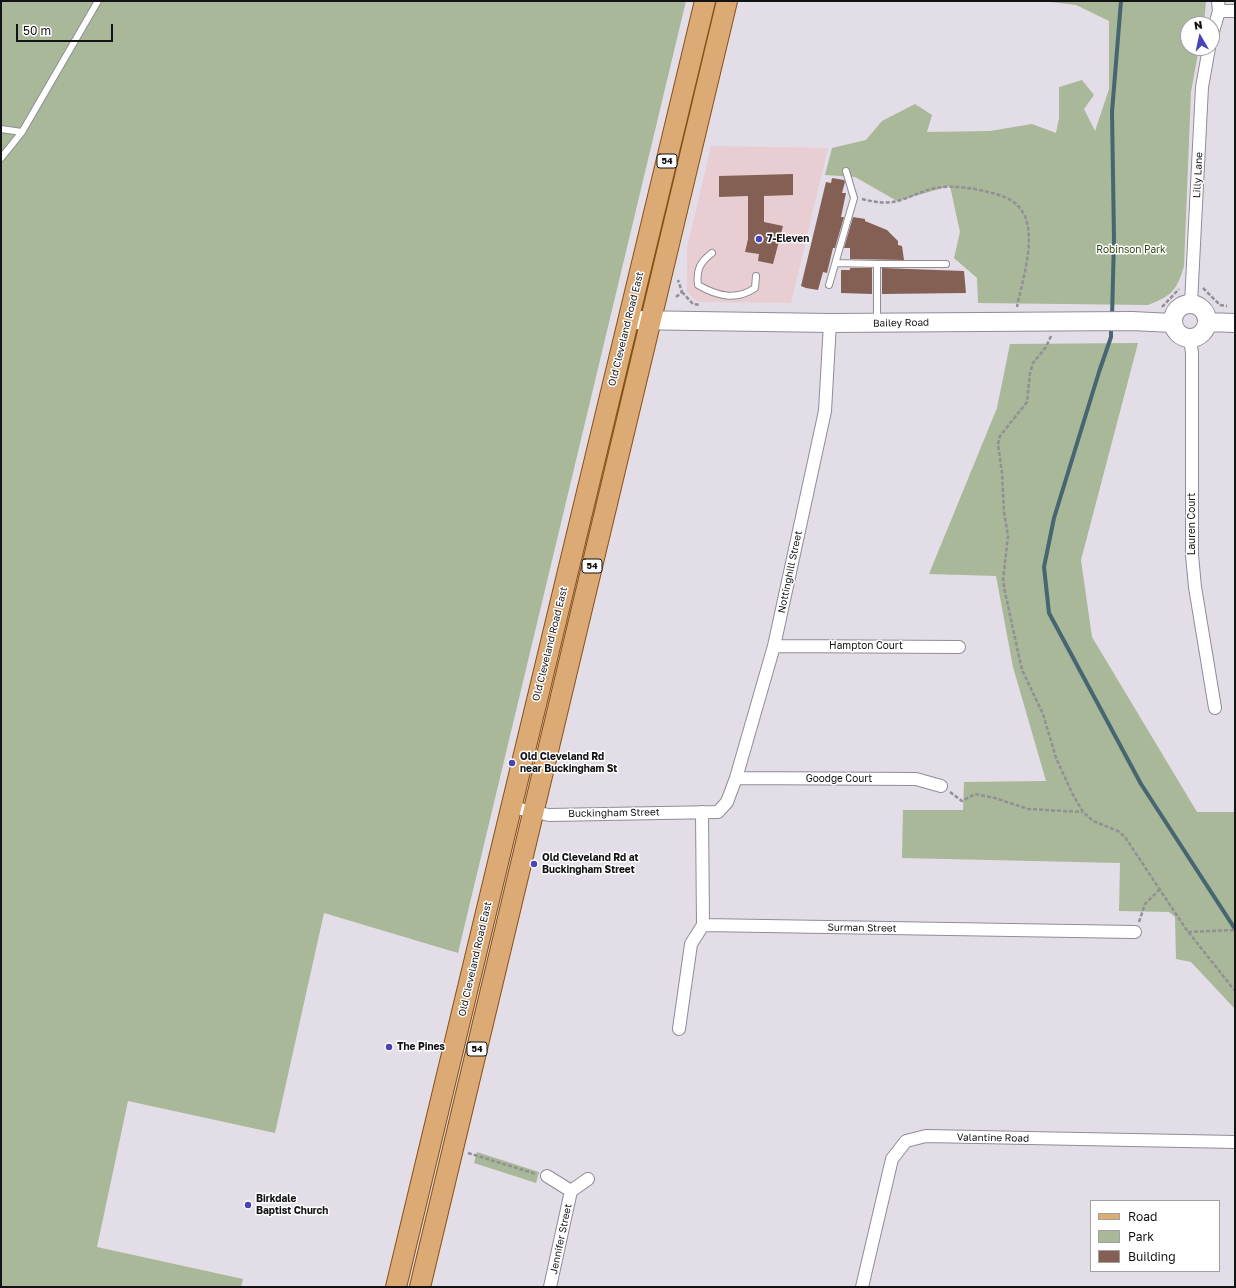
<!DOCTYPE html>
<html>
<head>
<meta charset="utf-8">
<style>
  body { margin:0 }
  #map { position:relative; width:1236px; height:1288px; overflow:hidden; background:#e3dde7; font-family:"Golos Text",sans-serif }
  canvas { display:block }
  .frame { position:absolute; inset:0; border:2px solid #131215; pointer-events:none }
  .legend { position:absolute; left:1090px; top:1200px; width:130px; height:72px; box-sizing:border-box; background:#fff; border:1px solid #a1a0a1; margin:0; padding:5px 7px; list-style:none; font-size:12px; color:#131215 }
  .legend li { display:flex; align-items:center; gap:8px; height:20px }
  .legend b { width:20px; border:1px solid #a1a0a1 }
  .north { position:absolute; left:1180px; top:16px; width:40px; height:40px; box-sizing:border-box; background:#fff; border:1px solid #a1a0a1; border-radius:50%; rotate:351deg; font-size:11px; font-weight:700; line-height:16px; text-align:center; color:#131215 }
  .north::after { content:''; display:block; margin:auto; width:14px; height:18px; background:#4844ba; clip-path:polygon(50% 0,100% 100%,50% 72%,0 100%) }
  .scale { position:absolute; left:16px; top:24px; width:97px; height:18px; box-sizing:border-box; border:2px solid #131215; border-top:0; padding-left:5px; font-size:12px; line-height:14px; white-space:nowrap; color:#131215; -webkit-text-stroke:3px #fff; paint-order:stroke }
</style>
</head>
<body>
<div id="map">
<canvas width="1236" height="1288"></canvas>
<div class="frame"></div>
<ul class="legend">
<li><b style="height:5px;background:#dcaa74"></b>Road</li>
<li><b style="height:11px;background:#a8b898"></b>Park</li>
<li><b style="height:11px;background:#845f54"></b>Building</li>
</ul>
<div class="north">N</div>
<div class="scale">50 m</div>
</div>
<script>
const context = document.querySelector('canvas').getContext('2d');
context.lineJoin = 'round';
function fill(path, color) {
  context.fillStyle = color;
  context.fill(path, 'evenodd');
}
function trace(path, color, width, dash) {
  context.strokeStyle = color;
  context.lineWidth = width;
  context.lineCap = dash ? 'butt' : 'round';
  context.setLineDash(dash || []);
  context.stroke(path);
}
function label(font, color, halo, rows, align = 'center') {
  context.font = font + ' "Golos Text",sans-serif';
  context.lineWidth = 3;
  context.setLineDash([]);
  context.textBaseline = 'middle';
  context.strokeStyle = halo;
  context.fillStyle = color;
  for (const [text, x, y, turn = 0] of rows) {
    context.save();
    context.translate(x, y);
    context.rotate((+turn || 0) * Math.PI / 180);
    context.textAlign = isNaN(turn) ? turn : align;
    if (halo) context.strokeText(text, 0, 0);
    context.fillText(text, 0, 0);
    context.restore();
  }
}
const commercial = new Path2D(`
  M711,146L828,148L791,303L697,302L687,292V248Z`);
const green = new Path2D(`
  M1,1H686L458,953L324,913L275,1133L128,1101L97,1247L243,1279L241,1287H1Z
  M1042,1H1206L1204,24H1188V48H1199L1191,92L1184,266C1177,290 1172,296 1148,305L978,303L977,278L954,258L960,232L950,186L897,201L855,177L825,175L832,148L866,140L882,121L915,104L932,115L927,132L990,131L1032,124L1056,133L1059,118V87L1082,80L1094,95L1084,109L1095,131L1109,89V21L1076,5Z
  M1138,343L1081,560L1092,637L1197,812H1235V1009L1191,962L1176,959L1175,917L1169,912L1119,911L1120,863L902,858L903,810H963L964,782L1046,781L1013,667L996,576L929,574L997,408L1010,344Z
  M477,1152L539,1172L536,1183L474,1163Z`);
const stream = new Path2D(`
  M1112,318L1114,239L1112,112L1121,1
  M1111,326V337L1099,372L1054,518L1044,567L1049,613L1141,784L1235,929`);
const building = new Path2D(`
  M793,174V195L764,196V222L783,226L773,264L758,261L759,254L745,252L748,239V196L719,197V176Z
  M832,178L844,180L845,182L842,193H846L841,217H844L835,248H833L827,273L823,272L818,290L806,288L801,286L826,182L831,183Z
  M853,217L865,219V221L887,230L898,241V245L902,246L904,260L850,259V248H844Z
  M850,268H872V294L841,293V270H850Z
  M882,268L964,271L966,293L882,294Z`);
const path = new Path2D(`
  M862,199C874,202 886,204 898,201C911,197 922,191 935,188C954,185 974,188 992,193C1000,195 1012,199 1017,205C1041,227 1022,280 1017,307
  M1203,288L1220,305L1227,306
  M682,292L693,304L700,305
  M676,297L682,292L678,280
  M1162,307L1179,289
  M1051,336L1046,347L1033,363L1030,373L1027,402L1000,436L998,444L1002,473L1004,512L1008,536L1003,580L1005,592L1022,670L1043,714L1056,758L1073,795L1083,812L1093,821L1118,831L1125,837L1186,929L1235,991
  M950,792L962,801L975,794L995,798L1028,809L1082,812
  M1139,922L1145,904L1160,889
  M1188,932L1235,930
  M468,1153L536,1174`);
const lane = new Path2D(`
  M1,129L22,132
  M1,158L22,132L98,1
  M712,253C700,262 696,270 698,285C717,296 736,301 755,288L756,276
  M836,263L877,264
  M829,285L854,198L846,171
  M877,321V264H946`);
const street = new Path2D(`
  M1219,11H1235
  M1212,35L1219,11L1218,1
  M1191,303L1202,87L1209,48
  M1190,338L1192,353V555L1195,587L1215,708
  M774,646L959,647
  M736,778L916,779L941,786
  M511,807L549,815L718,812L727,802L736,778L774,646L825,411L830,323
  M702,812L703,925L1135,932
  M679,1029L691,944L703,925
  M547,1176L571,1191L588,1179
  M550,1287L571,1191
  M862,1287L892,1159L906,1141L926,1136L1235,1142`);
const secondary = new Path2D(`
  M1173 321a17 17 0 1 1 34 0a17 17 0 1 1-34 0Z
  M629,320L830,323L1132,321L1172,323
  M1207,322L1235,323`);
const primary = new Path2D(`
  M396,1287L705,1
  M420,1287L727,1`);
const markers = [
  [759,239,4,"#4844ba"],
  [512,763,4,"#4844ba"],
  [534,864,4,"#4844ba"],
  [389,1047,4,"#4844ba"],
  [248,1205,4,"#4844ba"]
];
const shields = [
  [667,161,20],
  [592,566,20],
  [477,1049,20]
];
const shieldNames = [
  ["54",667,161],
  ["54",592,566],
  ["54",477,1049]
];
const streetNames = [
  ["Lilly Lane",1198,175,-87],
  ["Bailey Road",901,323,-1],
  ["Old Cleveland Road East",626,329,-76],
  ["Lauren Court",1192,524,-90],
  ["Nottinghill Street",790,572,-78],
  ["Old Cleveland Road East",550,644,-76],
  ["Hampton Court",866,646],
  ["Goodge Court",839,779],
  ["Buckingham Street",614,813,-1],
  ["Surman Street",862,928,1],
  ["Old Cleveland Road East",475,959,-77],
  ["Valantine Road",993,1138,1],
  ["Jennifer Street",561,1239,-78]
];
const poiNames = [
  ["7-Eleven",767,239],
  ["Old Cleveland Rd",520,757],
  ["near Buckingham St",520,769],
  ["Old Cleveland Rd at",542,858],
  ["Buckingham Street",542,870],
  ["The Pines",397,1047],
  ["Birkdale",256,1199],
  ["Baptist Church",256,1211]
];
const parkNames = [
  ["Robinson Park",1131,250]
];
fill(commercial, '#e8ced3');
fill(green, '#a8b898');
trace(stream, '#486671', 4);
fill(building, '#845f54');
trace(lane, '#918c95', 8);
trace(street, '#918c95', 14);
trace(secondary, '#918c95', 20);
trace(primary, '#875016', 22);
trace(path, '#938f96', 2.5, [4, 2]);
trace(lane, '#fff', 6);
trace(street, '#fff', 12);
trace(secondary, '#fff', 18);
trace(primary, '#dcaa74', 20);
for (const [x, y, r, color] of markers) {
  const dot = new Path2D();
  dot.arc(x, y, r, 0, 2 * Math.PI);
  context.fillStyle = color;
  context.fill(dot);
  trace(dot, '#fff', 1.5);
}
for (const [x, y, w] of shields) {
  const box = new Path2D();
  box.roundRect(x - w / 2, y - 7, w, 14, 3);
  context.fillStyle = '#fff';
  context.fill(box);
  trace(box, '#131215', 1);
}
label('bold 9px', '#131215', null, shieldNames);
label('10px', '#131215', '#fff', streetNames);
label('bold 10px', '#131215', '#fff', poiNames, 'left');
label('10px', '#324813', '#fff', parkNames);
</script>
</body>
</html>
